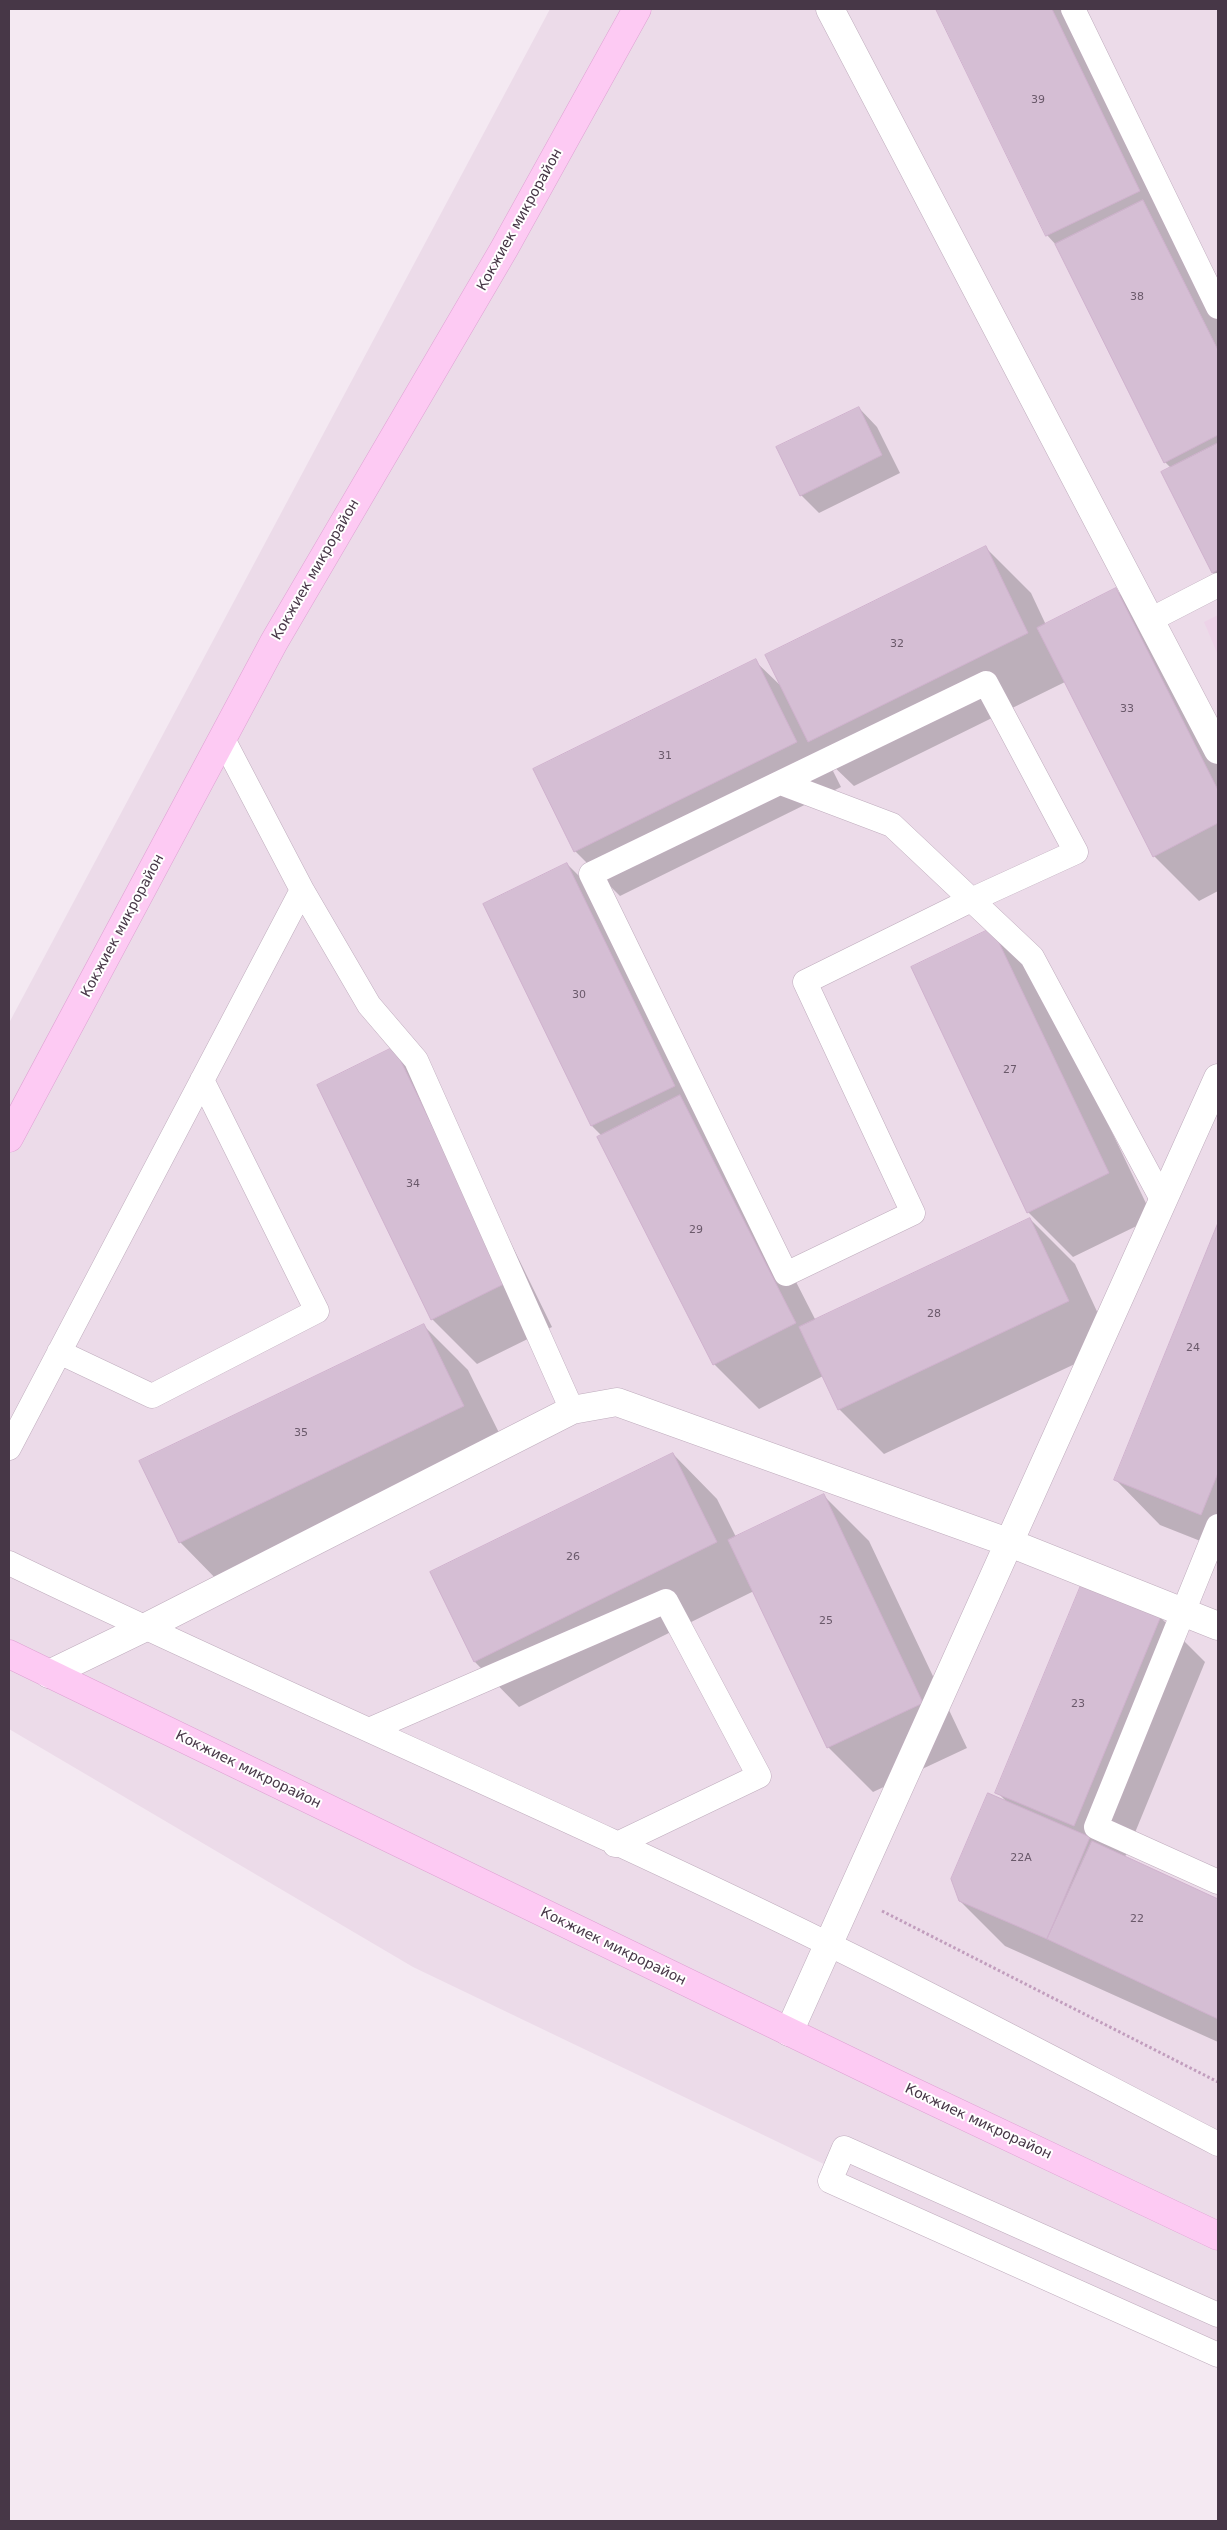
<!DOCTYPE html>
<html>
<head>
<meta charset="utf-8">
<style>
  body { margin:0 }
  #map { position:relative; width:1227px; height:2530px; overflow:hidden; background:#f4e9f2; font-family:"DejaVu Sans",sans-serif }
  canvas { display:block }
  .frame { position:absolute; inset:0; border:10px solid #473747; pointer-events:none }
</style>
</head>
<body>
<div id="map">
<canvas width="1227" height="2530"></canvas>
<div class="frame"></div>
</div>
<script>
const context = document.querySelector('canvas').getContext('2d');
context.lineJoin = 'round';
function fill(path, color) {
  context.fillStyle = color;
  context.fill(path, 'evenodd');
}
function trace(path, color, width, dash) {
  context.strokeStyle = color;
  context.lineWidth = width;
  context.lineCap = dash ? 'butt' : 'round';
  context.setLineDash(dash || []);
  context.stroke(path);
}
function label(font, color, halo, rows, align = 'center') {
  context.font = font + ' "DejaVu Sans",sans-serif';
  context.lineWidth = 4;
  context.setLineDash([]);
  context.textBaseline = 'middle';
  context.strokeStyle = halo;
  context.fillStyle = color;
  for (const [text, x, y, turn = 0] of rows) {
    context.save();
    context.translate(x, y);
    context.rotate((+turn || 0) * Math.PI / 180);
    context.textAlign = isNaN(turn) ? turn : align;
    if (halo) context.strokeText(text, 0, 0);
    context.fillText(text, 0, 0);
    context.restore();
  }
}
const residential = new Path2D(`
  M550,9H1218V2353L413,1967L9,1729V1023Z`);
const education = new Path2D(`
  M1218,615V655L1204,622Z`);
const shadow = new Path2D(`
  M938,9H1074L1218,307V578L1213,573L1162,473L1171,468L1165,462L1057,246L1047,235Z
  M859,408L877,427L900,473L819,513L801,495Z
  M986,548L1031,593L1046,625L1115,589L1160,634L1218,749V891L1199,901L1154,856L1065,682L854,786L828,761L841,787L620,896L575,851L755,661L782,687Z
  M567,864L612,909L724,1141L816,1321L1030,1219L1075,1264L1113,1346L884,1454L839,1409L823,1376L759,1409L714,1364L602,1136L592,1126L484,904Z
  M992,930L1037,975L1153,1218L1073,1257L1028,1212Z
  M393,1049L438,1094L552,1327L477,1364L432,1319Z
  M1218,1227V1548L1160,1525L1116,1480Z
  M423,1325L468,1370L508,1451L224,1587L180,1542Z
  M673,1454L717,1499L736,1537L824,1496L869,1541L967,1748L873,1792L828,1747L754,1591L519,1707L475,1662L431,1573Z
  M1160,1617L1205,1662L1125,1857L1218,1901V2042L1005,1946L960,1901L1007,1802L997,1792Z`);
const building = new Path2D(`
  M936,9H1052L1140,191L1046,236Z
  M1143,200L1218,350V435L1164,463L1055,244Z
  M859,407L882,455L800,496L776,447Z
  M1218,443V570L1212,573L1161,472Z
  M986,546L1028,633L808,742L765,655Z
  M1116,588L1218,790V823L1153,857L1037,628Z
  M756,659L797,742L574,852L533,769Z
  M567,863L675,1086L591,1126L483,904Z
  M992,928L1109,1173L1027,1213L911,967Z
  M394,1047L508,1282L431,1320L317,1085Z
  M680,1095L796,1323L713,1365L597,1137Z
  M1030,1218L1069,1301L838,1410L799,1327Z
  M1218,1223V1473L1201,1515L1114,1480Z
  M424,1324L464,1406L179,1543L139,1461Z
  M673,1453L717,1542L474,1662L430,1572Z
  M824,1494L923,1703L827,1748L728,1540Z
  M1082,1583L1161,1616L1074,1826L995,1793Z
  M988,1793L1090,1837L1047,1939L959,1901L951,1879Z
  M1092,1841L1218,1899V2019L1047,1939Z`);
const path = new Path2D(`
  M882,1911L1218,2082`);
const lane = new Path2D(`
  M1073,9L1218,307
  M1152,619L1218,585
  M986,683L1076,852L971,900L805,982L913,1213L786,1274L591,874Z
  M781,783L892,825L1032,957L1163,1201
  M302,890L369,1005L416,1060L572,1410
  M59,1352L152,1396L317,1311L202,1080
  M9,1448L302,890L223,739
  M1218,1526L1096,1827L1218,1882
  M9,1563C280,1694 558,1811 828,1944C959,2008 1088,2077 1218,2144
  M369,1730L666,1601L759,1776L615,1845
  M1218,2315L844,2148L830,2181L1218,2355`);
const street = new Path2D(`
  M830,9L1218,750
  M49,1674L144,1628L572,1410L617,1402L1010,1543L1218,1626
  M789,2032L1218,1078`);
const secondary = new Path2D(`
  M9,1138L274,642L504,249L637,9
  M9,1654L897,2084L1218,2236`);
const numberNames = [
  ["39",1038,100],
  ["38",1137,297],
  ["32",897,644],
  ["33",1127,709],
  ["31",665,756],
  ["30",579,995],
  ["27",1010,1070],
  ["34",413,1184],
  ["29",696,1230],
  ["28",934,1314],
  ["24",1193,1348],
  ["35",301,1433],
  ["26",573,1557],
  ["25",826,1621],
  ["23",1078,1704],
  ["22А",1021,1858],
  ["22",1137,1919]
];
const streetNames = [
  ["Кокжиек микрорайон",520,220,-61],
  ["Кокжиек микрорайон",316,570,-60],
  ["Кокжиек микрорайон",123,926,-62],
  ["Кокжиек микрорайон",248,1770,26],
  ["Кокжиек микрорайон",613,1947,26],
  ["Кокжиек микрорайон",978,2122,25]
];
fill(residential, '#ecdbe9');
fill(education, '#edd3e8');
fill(shadow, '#0003');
fill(building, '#d5bed4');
trace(building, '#d0b2ce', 1);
trace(lane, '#bfacbd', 25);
trace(street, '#bfacbd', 29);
trace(secondary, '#dea2d3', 29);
trace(path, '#c19dbd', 3, [2.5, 2.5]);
trace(lane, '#fff', 24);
trace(street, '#fff', 28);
trace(secondary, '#fdcaf3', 28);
label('11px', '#6a596a', null, numberNames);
label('14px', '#473747', '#fff', streetNames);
</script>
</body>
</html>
